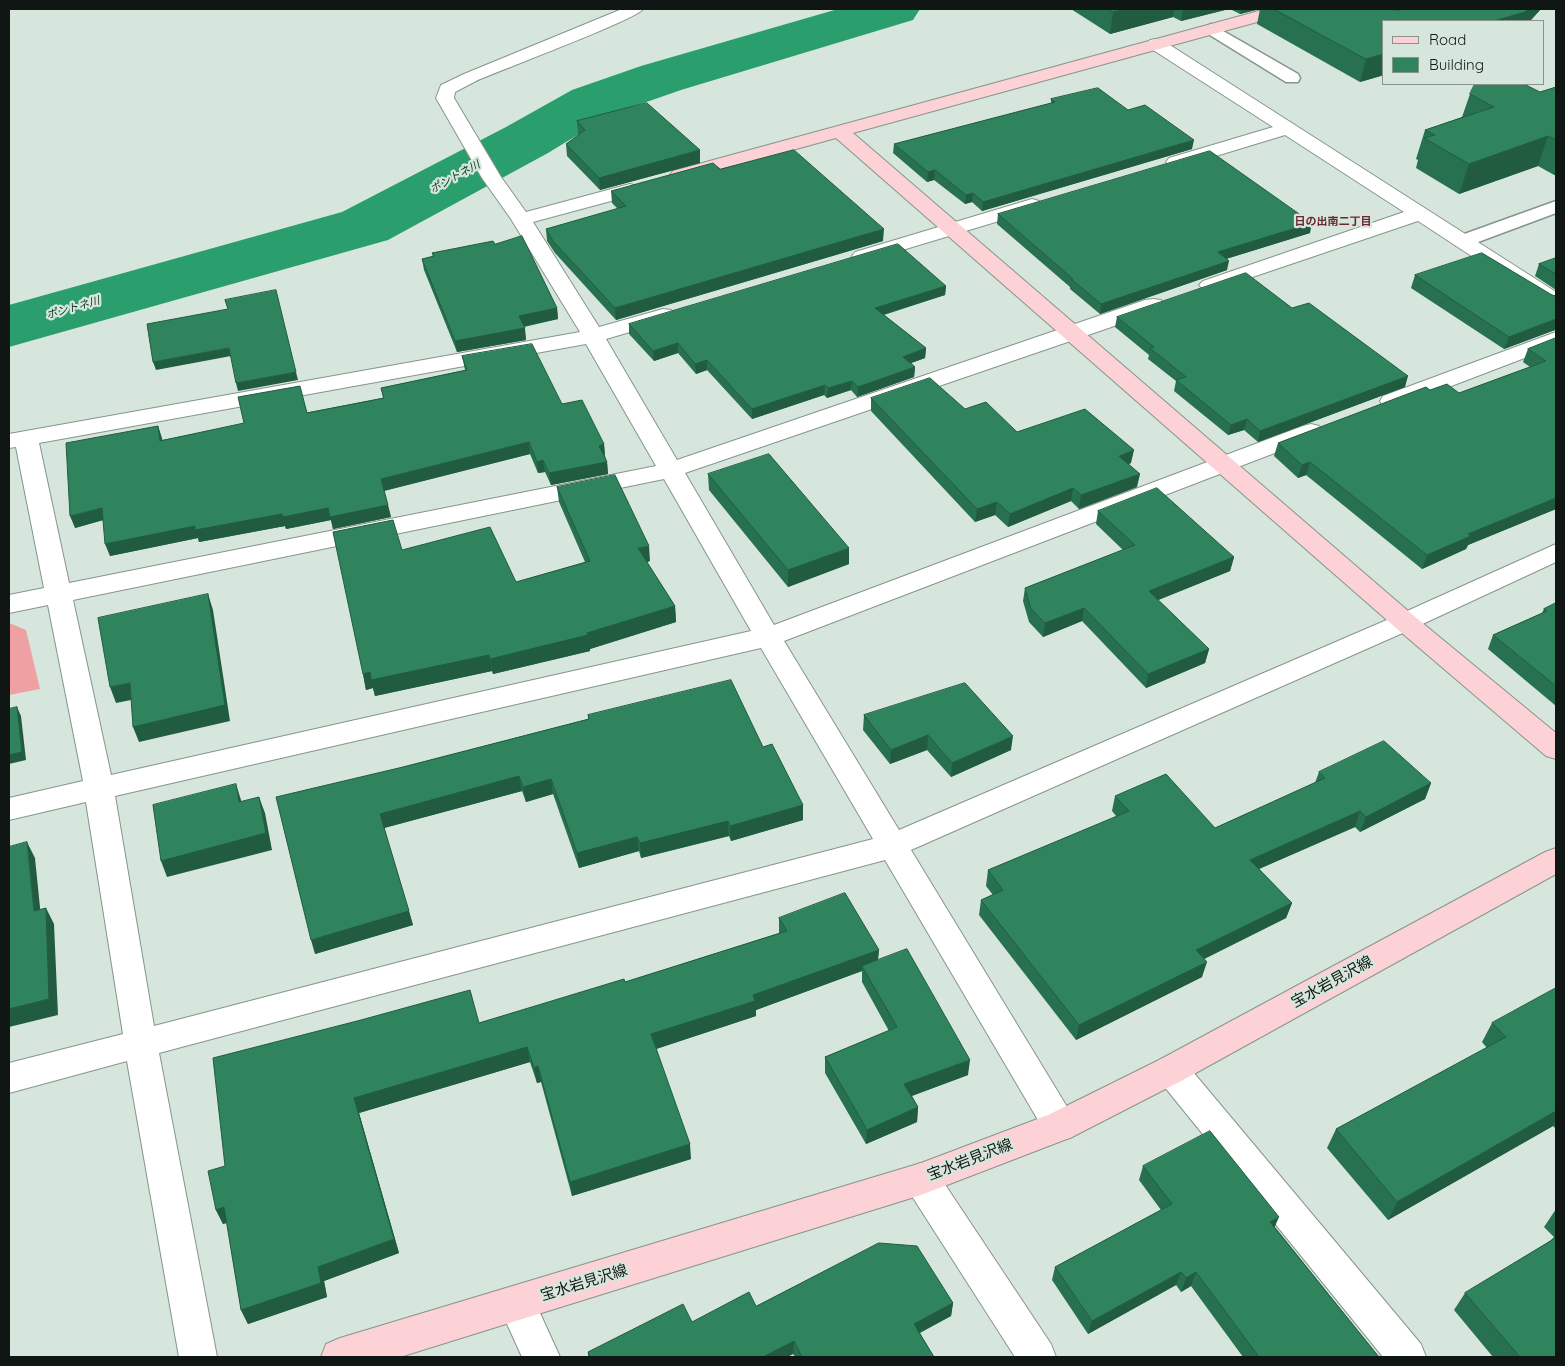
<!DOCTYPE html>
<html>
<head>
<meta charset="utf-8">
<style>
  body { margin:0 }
  #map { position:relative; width:1565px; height:1366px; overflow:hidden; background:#d6e6dc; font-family:Quicksand,sans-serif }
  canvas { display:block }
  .frame { position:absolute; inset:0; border:10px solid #101613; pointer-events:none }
  .legend { position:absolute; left:1382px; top:20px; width:162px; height:65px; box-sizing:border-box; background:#d6e6dc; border:1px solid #87938c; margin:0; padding:6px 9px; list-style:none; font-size:15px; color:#101613 }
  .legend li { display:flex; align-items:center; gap:10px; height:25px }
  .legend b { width:25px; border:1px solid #87938c }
</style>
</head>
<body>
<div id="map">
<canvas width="1565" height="1366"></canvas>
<div class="frame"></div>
<ul class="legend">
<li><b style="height:6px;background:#fdd2d6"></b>Road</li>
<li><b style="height:14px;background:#2f835d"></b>Building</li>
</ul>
</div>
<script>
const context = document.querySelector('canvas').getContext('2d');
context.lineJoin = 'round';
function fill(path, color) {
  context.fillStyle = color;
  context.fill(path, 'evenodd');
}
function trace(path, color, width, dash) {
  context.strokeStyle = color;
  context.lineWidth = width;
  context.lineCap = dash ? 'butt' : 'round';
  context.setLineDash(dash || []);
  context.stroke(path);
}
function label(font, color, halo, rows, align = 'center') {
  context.font = font + ' Quicksand,"Noto Sans JP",sans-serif';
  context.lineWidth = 4.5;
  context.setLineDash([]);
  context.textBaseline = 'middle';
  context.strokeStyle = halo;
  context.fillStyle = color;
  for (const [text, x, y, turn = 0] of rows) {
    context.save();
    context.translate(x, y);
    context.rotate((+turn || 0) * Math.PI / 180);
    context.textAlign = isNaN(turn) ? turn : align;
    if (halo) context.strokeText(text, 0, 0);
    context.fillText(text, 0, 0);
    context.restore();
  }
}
const green = new Path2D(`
  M9,623L26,630L40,689L9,695Z`);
const river = new Path2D(`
  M838,9H920L913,20L681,90L612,114L548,153L388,240L9,347V305L342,212L506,127L572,90L641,66Z`);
const lane = new Path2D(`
  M1211,24L1298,74L1300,78L1298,82H1286L1205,32L1203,29Z
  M1556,201V213L1470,245H1456L1453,241L1456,237Z`);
const street = new Path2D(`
  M622,9H643C636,20 500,70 476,81L455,92L454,98L501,177L526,212L630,184L637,186L640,190L637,194L533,222L599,327L663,309L671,310L674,315L671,320L606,339L677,460L1145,300L1153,299L1161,300L1164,305L1161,310L685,473L774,625L1303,426L1311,424L1319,426L1323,431L1319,436L784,641L899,830L1396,616L1556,544V562L1414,628L911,850L1072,1115L1077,1126L1072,1137L1060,1141L1048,1137L885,860L159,1053L217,1357H179L127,1061L9,1093V1063L123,1034L86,802L9,820V798L83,781L48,605L9,613V595L44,588L16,447L9,448V434L580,332L511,219L482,178L436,98L441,85L464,74ZM586,344L656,466L69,583L39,443ZM664,479L751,631L111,775L73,600ZM761,648L873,839L154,1026L115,796Z
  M1156,39L1162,40L1556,292V307L1548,306L1418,221L1217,289L1210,291L1203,289L1199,285L1203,281L1404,212L1285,135L1183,166H1169L1166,162L1169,158L1273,127L1150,48L1147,44L1150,40Z
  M1032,199L1039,201L1042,205L1039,209L869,260L862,262L855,260L852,256L855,252Z
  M1556,332V346L1399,406L1391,408L1383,406L1380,401L1383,396Z
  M1171,1055L1183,1060L1421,1344L1426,1357H1383L1159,1080L1154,1070L1159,1060Z
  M921,1163L934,1168L1051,1344L1056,1357H1015L908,1190L903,1179L908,1168Z
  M517,1286L530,1291L560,1357H522L498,1304L504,1291Z`);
const secondary = new Path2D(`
  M1266,9H1292L1290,13L853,133L1414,616L1556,733V759L1546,756L1396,628L836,138L680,181L673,179L670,175L673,171Z
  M1556,848V874L1183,1080L1072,1137L921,1195L400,1357H321L326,1344L340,1338L921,1163L1048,1115L1159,1060L1545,852Z`);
const wall = new Path2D(`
  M1071,9H1229L1181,21L1173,17L1110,34Z
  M1230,9H1260L1240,14Z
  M1260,9H1392L1396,11L1402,9H1541L1530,21H1384V75L1360,82L1257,24Z
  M1556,87V176L1538,166L1459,194L1416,168L1418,160L1416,159L1425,130L1462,117L1470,94L1540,92Z
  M1051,99L1128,110L1192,149L982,211L972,202L965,204L934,180L927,182L893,153L894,144L1051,103Z
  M577,121L700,150V163L600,190L567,156L566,144L579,135L578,133Z
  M720,169L883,241L616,320L555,253L547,241L546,229L618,209L612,203L611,191Z
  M998,214L1310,233L1226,259L1227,270L1100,314L1070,289V287L997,224Z
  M495,244L557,308L558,319L524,327L526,340L457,352L424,270L422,259L433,257L432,253Z
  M1556,258V290L1535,276L1539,264Z
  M1415,275L1556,296V331L1555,330L1504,349L1411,288Z
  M946,286L945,295L884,315L926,348L925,358L911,363L915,367L914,377L857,397L851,390L827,398L824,395L752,419L707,370L696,374L678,353L654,361L629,334V324Z
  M1292,308L1405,387L1258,442L1244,430L1228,435L1174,391L1176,381L1148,359L1149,355L1115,327L1117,317Z
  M1556,338V509L1468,545L1466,549L1422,569L1306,475L1298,478L1274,456L1278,443L1430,390L1459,393L1530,367L1523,362L1528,349Z
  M462,356L562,404L604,444L605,456L607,462L608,474L551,485L545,472L538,473L530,454L384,491L391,517L333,529L331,520L286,529L285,526L199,542L198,538L110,556L103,520L75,528L158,426L162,440L383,398L381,388L465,370Z
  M871,398L965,409L1017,432L1131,463L1129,464L1137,487L1079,509L1071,501L1008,527L995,515L975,522L871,411Z
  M708,474L849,564L788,587L709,490Z
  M557,487L650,561L647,562L675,606L676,622L590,649V651L493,674L492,671L375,696L373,688L366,690L363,674L402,550L516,582L585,562L559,502Z
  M1098,511L1234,557L1230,571L1158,600L1209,649L1205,663L1146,688L1082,621L1043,637L1029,622L1023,601L1025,588L1123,550L1096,524Z
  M1556,603V706L1488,649L1493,635L1542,613L1544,609Z
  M588,715L763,747L803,805V820L731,841L729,836L641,858L639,851L579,868L553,794L526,802L522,791L384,828L413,925L315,954L403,767L588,719Z
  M864,715L1011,750L951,777L927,750L890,764L863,730Z
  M1319,772L1431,783L1425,799L1360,832L1355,827L1259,869L1292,903L1286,918L1204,959L1202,977L1076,1040L979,915L981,900L993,895L986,886L988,870L1117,817L1112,811L1115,796L1215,828L1315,783Z
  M779,918L879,950L878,960L968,1075L912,1096L918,1107L917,1122L866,1144L825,1073V1057L889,1031L862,982V971L756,1010V1016L656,1049L691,1159L572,1196L541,1082L537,1083L530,1062L359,1113L399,1253L324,1281L327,1297L248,1324L241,1310L227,1223L223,1224L216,1210L225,1166L479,1023L625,982L779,933Z
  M1556,988V1129L1553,1126L1388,1220L1327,1148L1336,1129L1487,1048L1482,1042L1492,1023Z
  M1143,1166L1275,1227L1379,1357H1243L1191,1286L1181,1292L1176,1285L1088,1334L1052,1280L1055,1267L1161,1210L1139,1180Z
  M1556,1209V1357H1493L1454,1310L1465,1293L1550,1241L1554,1237L1544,1227Z
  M953,1303L951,1316L920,1333L934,1357H795L793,1354L787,1357H588V1352L692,1322L756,1306Z`);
const shadedWall = new Path2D(`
  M1125,9H1174L1173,17L1110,34L1113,12Z
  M1183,9H1229L1181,21Z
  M1241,9H1260L1240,14Z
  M1528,9H1541L1530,21H1494Z
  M1384,54V75L1360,82L1366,59Z
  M1548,136L1538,166L1459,194L1469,164Z
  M1194,140L1192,149L982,211L983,202Z
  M700,150V163L600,190L599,178Z
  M935,170L934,180L927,182L928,172Z
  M973,193L972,202L965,204L966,195Z
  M1312,223L1310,233L1216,262L1218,252Z
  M884,229L883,241L616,320L615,308Z
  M1229,261L1227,270L1100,314L1101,304Z
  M946,286L945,295L875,317V308Z
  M557,308L558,319L520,327L519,316Z
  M1556,319V328L1555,330L1504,349L1509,337Z
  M525,328L526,340L457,352L455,341Z
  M678,343V353L654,361L653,351Z
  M229,348L231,356L156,370L153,362Z
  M926,348L925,358L903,366V357Z
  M707,360V370L696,374L695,364Z
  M915,367L914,377L857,397L858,387Z
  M296,372L298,380L238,391L236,383Z
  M1408,376L1405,387L1258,442L1260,431Z
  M852,381L851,390L827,398L828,388Z
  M825,385L824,395L752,419V409Z
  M1247,419L1244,430L1228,435L1231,425Z
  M158,426L162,438L164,452L160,441Z
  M529,442L530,454L383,491L381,479Z
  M604,444L605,456L599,446Z
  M1134,450L1131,463L1117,469L1119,456Z
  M543,460L545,472L538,473L537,462Z
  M607,462L608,474L551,485L549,473Z
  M1310,462L1306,475L1298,478L1302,465Z
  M1140,474L1137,487L1079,509L1081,495Z
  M1073,488L1071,501L1008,527L1010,514Z
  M1556,498V509L1468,545L1466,549L1422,569L1427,555L1468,534Z
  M997,502L995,515L975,522L977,509Z
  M388,505L391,517L333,529L331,520L286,529L285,526L199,542L198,538L110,556L105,544L195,526L282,514L328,508Z
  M102,508L107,519L75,528L70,516Z
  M649,546L650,561L639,564L638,548Z
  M849,548V564L788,587V570Z
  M1234,557L1230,571L1146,605L1149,591Z
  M208,594L213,610L230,721L139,742L133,727Z
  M675,606L676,622L590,649V651L493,674L490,659L587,633Z
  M1084,608L1082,621L1043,637L1045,623Z
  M1209,649L1205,663L1146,688L1148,674Z
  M489,655L492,671L375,696L373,688L366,690L363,674Z
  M130,683L136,699L116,703L110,687Z
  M17,707L21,716L26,760L9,764V755Z
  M928,735L927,750L890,764L891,750Z
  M1013,736L1011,750L951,777L952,763Z
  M519,776L522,791L384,828L380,814Z
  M551,779L553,794L526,802L523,787Z
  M1431,783L1425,799L1360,832L1366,817Z
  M236,784L241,800L245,818L239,802Z
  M259,797L265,813L272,850L167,877L161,861Z
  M803,805V820L731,841L730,826Z
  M1360,811L1355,827L1245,875L1250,860Z
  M728,821L729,836L641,858L640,843Z
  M637,837L639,851L579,868L577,853Z
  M27,842L35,858L42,927L34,911Z
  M1292,903L1286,918L1192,965L1196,950Z
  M46,908L54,924L58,1015L9,1027V1009Z
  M409,911L413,925L315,954L311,940Z
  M879,950L877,966H862V971L756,1010V1016L653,1050L651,1034L753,995Z
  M1207,962L1202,977L1076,1040L1079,1025Z
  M527,1047L530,1062L359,1113L399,1253L324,1281L327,1297L248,1324L241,1310L318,1267L354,1098Z
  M970,1060L968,1075L903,1099L904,1084Z
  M538,1066L541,1082L537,1083L534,1068Z
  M918,1107L917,1122L866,1144L867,1130Z
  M1556,1111V1120L1553,1126L1388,1220L1397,1202Z
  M690,1144L691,1159L572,1196L570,1182Z
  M224,1207L231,1221L223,1224L216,1210Z
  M1279,1217L1273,1231L1270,1222Z
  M1181,1272L1176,1285L1088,1334L1092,1321Z
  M1196,1272L1191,1286L1181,1292L1186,1278Z
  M953,1303L951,1316L913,1336L914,1324Z
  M794,1341L793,1354L787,1357H763Z`);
const building = new Path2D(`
  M1108,9H1125L1113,12Z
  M1274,9H1392L1396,11L1402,9H1528L1525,12L1494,21H1384V54L1366,59Z
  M1475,84H1524L1540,92L1556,87V140L1548,136L1469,164L1424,138L1435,135L1425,130L1494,107L1470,94Z
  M1098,88L1128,110L1145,105L1194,140L983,202L973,193L966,195L935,170L928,172L894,144L1055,102L1051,99Z
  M647,103L700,150L599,178L566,144L585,130L577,121Z
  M794,150L884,229L615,308L553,241L546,229L626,206L611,191L713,163L720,169Z
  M1210,151L1312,223L1218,252L1229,261L1101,304L1071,279H1073L998,214Z
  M522,236L557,308L519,316L525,328L455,341L422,259L434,256L432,253L493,241L495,244Z
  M898,244L946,286L875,308L926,348L903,357L915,367L858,387L852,381L828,388L825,385L752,409L707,360L695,364L678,343L653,351L629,324Z
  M1482,253L1552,295L1556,296V319L1509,337L1415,275Z
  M1556,258V274L1539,264Z
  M1246,273L1292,308L1309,303L1408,376L1260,431L1247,419L1231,425L1176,380L1186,377L1150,348L1154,347L1117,317Z
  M276,290L296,372L236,383L229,348L153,362L147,324L228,309L225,300Z
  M1556,338V498L1468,534L1471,536L1427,555L1310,462L1302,465L1278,443L1426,387L1430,390L1447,384L1459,393L1546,361L1528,349Z
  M532,344L562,404L582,400L604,444L599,446L607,462L549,473L543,460L537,462L529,442L381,479L388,505L330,517L328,508L283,517L282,514L195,530V526L105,544L102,508L70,516L66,443L158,426L160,441L244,423L238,397L300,386L307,413L384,398L381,388L467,370L462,356Z
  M930,378L965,409L986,402L1017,432L1085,409L1134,450L1119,456L1140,474L1081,495L1073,488L1010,514L997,502L977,509L871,398Z
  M769,454L849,548L788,570L708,474Z
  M615,475L649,546L638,548L675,606L587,633L588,635L490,659L489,655L371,680L370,672L363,674L333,532L393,520L402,550L490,527L516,582L590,561L557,487Z
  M1157,488L1234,557L1149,591L1209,649L1148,674L1084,608L1045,623L1031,609L1025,588L1135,545L1098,511Z
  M208,594L225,705L133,727L130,683L110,687L98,618Z
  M1556,603V686L1493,635L1547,611L1544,609Z
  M731,680L763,747L772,744L803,805L730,826L728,821L640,843L637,837L577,853L551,779L523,787L519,776L380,814L409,911L311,940L276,797L403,767L589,719L588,715Z
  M965,683L1013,736L952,763L928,735L891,750L864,715Z
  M17,707L22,752L9,755V709Z
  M1384,741L1431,783L1366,817L1360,811L1250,860L1292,903L1196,950L1207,962L1079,1025L981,900L1003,890L988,870L1129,811L1115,796L1166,774L1215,828L1325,778L1319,772Z
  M236,784L239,802L259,797L266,833L161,861L153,805Z
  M27,842L34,911L46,908L49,999L9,1009V847Z
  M845,893L879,950L753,995L755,1001L651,1034L690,1144L570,1182L538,1066L534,1068L527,1047L354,1098L394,1239L318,1267L321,1283L241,1310L224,1207L216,1210L208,1171L225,1166L213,1058L361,1020L470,990L479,1023L624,979L625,982L787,931L779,918Z
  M907,949L970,1060L904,1084L918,1107L867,1130L825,1057L897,1027L862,966Z
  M1556,988V1111L1397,1202L1336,1129L1506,1037L1492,1023Z
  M1210,1131L1279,1217L1270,1222L1379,1357H1259L1196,1272L1186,1278L1181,1272L1092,1321L1055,1267L1172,1204L1143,1166Z
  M1556,1238V1357H1520L1465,1293Z
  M879,1243L917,1246L953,1303L914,1324L934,1357H802L794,1341L763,1357H590L588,1352L683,1304L692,1322L749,1292L756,1306Z`);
const farWaternames = [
  ["ポントネ川",455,177,-29],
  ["ポントネ川",73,308,-16]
];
const farNeighbourhoodnames = [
  ["日の出南二丁目",1333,222]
];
const nearStreetnames = [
  ["宝水岩見沢線",1332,982,-29],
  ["宝水岩見沢線",970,1160,-21],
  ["宝水岩見沢線",584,1283,-17]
];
fill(green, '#efa0a3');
fill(river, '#2a9e6c');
trace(lane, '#86958c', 3);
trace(street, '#86958c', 2);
trace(secondary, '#86958c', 2);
fill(lane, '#fff');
fill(street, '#fff');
fill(secondary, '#fdd2d6');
fill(wall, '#287150');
fill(shadedWall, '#215c41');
fill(building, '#2f835d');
trace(building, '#215c41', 1);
label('italic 11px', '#063723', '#d6e6dc', farWaternames);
label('bold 11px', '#6d272e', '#d6e6dc', farNeighbourhoodnames);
label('15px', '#101613', '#d6e6dc', nearStreetnames);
</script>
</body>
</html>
